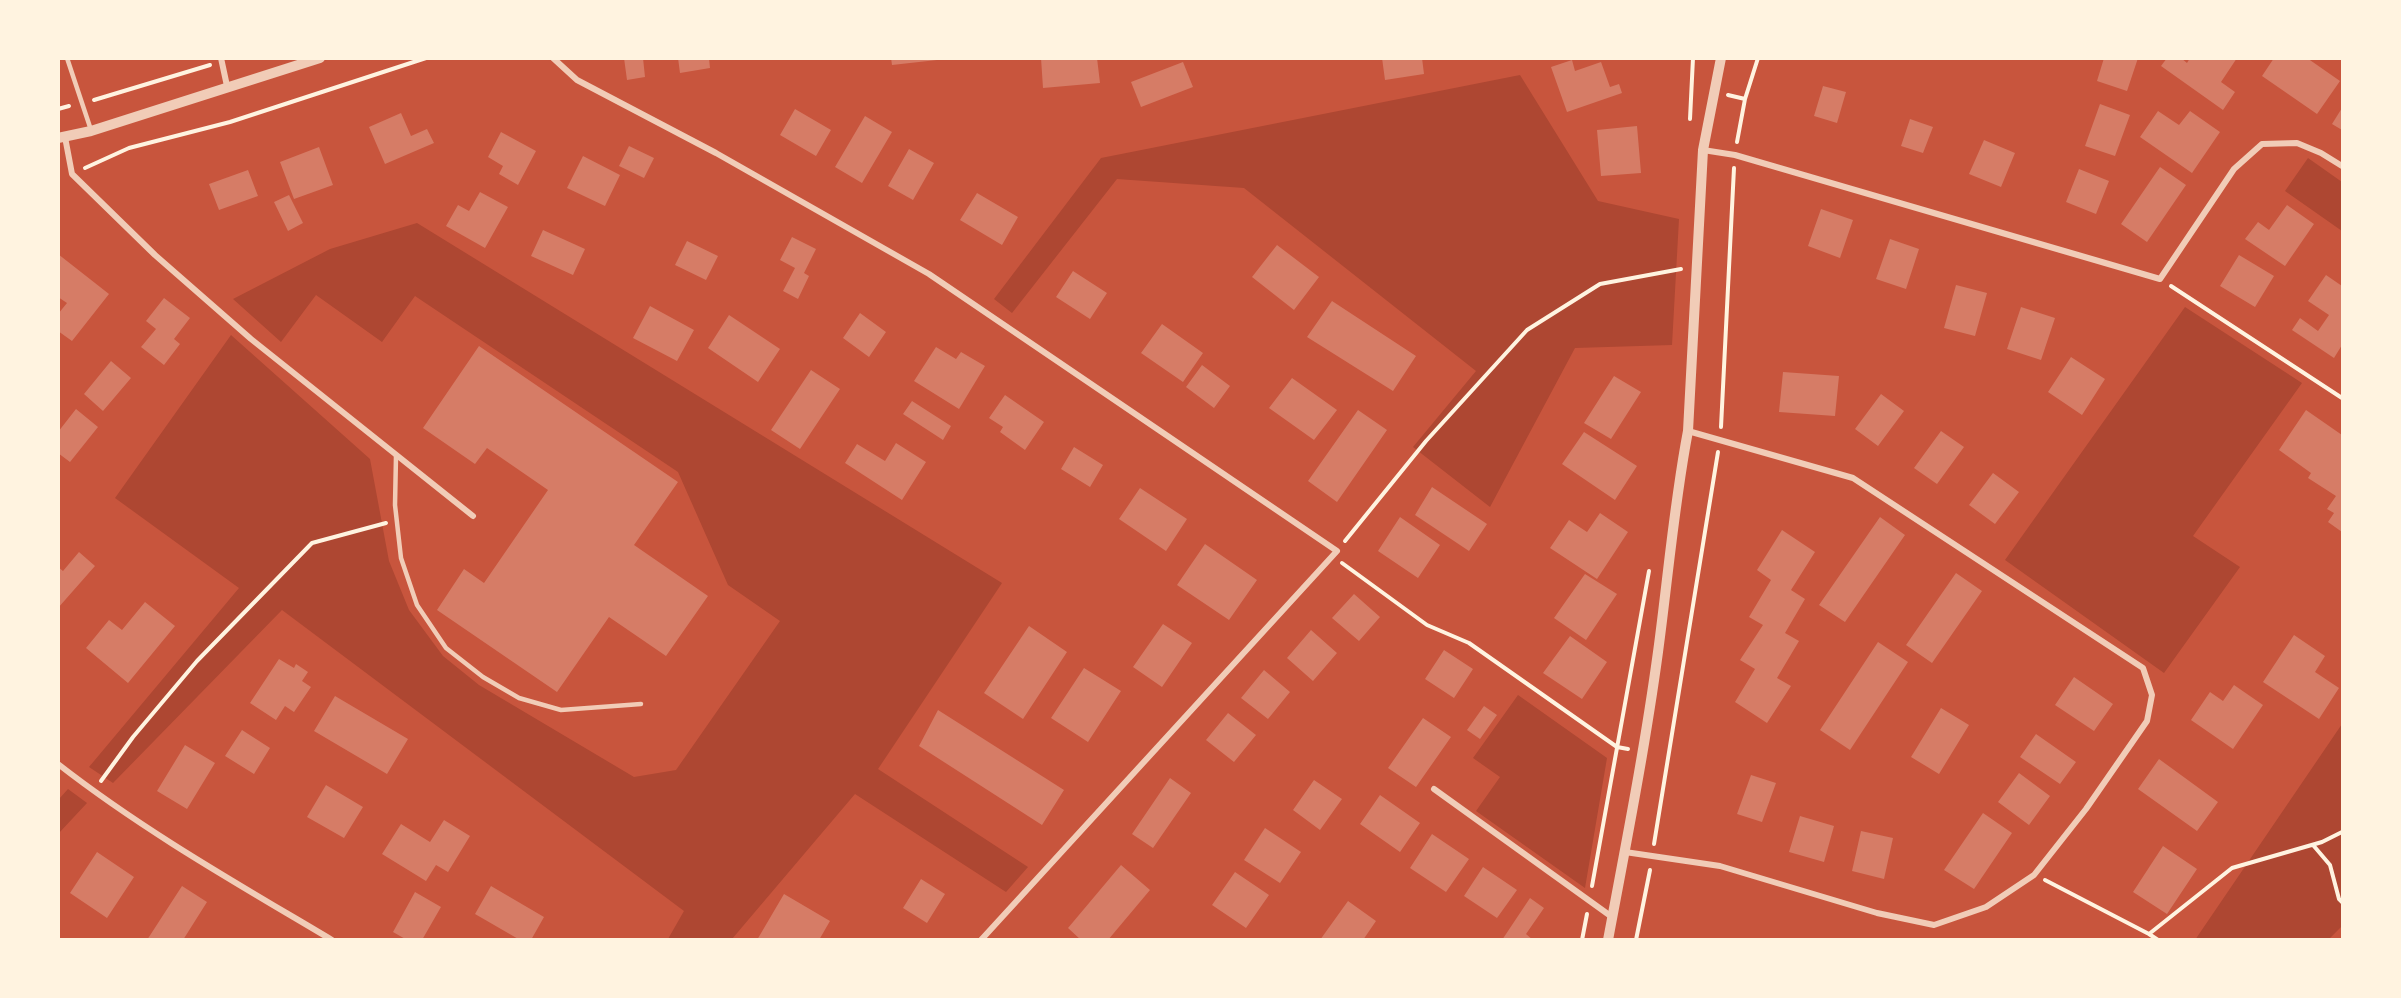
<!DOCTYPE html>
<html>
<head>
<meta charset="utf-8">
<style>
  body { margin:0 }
  #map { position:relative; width:2401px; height:998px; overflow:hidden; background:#c8553d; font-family:Inter,sans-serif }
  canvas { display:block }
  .frame { position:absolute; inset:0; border:60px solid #fff3e0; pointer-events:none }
</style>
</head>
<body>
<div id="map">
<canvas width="2401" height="998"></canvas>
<div class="frame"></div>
</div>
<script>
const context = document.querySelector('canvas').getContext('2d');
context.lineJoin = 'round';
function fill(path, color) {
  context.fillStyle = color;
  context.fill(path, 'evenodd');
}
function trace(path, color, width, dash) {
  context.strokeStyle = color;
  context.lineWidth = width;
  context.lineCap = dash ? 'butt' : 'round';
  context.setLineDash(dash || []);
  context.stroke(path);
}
const green = new Path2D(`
  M1520,75L1598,201L1679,219L1672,345L1575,348L1490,507L1413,447L1476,371L1244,188L1117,179L1012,313L994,299L1101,158Z
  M2308,158L2342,182V231L2285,191Z
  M417,223L1002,583L878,769L1028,867L1006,892L855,794L732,939H668L684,911L282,610L113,783L89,767L239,588L115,498L231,335L370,459L389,561L409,610L443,656L479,685L634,777L676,770L780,621L728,585L678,472L415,296L382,342L316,295L281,342L233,299L330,249Z
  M2185,307L2302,383L2193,536L2240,567L2164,673L2005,560Z
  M1518,695L1607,758L1585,888L1476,811L1500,777L1473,758Z
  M2342,724V926L2329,939L2195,940Z
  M68,789L87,803L59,833V799Z`);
const building = new Path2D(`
  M624,58H643L645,77L627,80Z
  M678,58H709L710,68L680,73Z
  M891,58H937V60L892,65Z
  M1041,58H1097L1100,83L1043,88Z
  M1382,58H1422L1424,74L1385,80Z
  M2104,58H2138L2127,91L2097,81Z
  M2167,58H2181L2187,63L2190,58H2237L2221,82L2235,92L2223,110L2161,66Z
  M2274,58H2307L2340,81L2317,114L2262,76Z
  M1572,60L1575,71L1601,62L1610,87L1619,84L1622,93L1567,112L1551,67Z
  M1183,62L1193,87L1141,107L1131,82Z
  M1823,86L1846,92L1837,123L1814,116Z
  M2100,104L2130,115L2115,156L2085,146Z
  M2342,108V130L2332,124Z
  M795,109L831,130L816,156L780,135Z
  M2158,111L2179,125L2190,111L2220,132L2192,173L2140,137Z
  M401,113L411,136L427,129L434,143L385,164L369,127Z
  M865,116L892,132L862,183L835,167Z
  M1910,119L1933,127L1923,153L1901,146Z
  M1637,126L1641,173L1601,176L1597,130Z
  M501,132L536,151L518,185L499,174L503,166L488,157Z
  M1984,140L2015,153L2001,187L1969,174Z
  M629,146L654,158L644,178L619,166Z
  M319,147L333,185L294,199L280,162Z
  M909,149L934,163L913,200L888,186Z
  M583,156L620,175L605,206L567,188Z
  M2160,167L2186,185L2147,242L2121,224Z
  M2079,169L2109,181L2096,214L2066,202Z
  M248,170L258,196L219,210L209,184Z
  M480,192L508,207L485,248L446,226L458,205L469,211Z
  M977,193L1018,217L1002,245L960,220Z
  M289,195L303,223L288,231L274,202Z
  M2287,205L2314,224L2285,266L2245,239L2258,222L2269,230Z
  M1821,209L1853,220L1840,258L1808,246Z
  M543,230L585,249L573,275L531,256Z
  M792,237L816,249L804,273L809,276L798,299L783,291L795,268L780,260Z
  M1890,239L1919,249L1906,289L1876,279Z
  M687,241L718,256L706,280L675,265Z
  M1277,245L1319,277L1294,310L1252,277Z
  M58,254L109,294L72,341L58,331V314L67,303L58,297Z
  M2239,255L2274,276L2255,307L2220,286Z
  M1073,271L1107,293L1090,319L1056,297Z
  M2326,275L2342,286V345L2334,358L2292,330L2300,318L2318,331L2329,315L2308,301Z
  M1956,285L1987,293L1975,336L1944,328Z
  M164,298L190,318L174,339L180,344L164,365L141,347L156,329L146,321Z
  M1332,301L1416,356L1393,391L1307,337Z
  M650,306L694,330L677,361L633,338Z
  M2021,307L2055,318L2041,360L2007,349Z
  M860,313L886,332L869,357L843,338Z
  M729,315L780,349L758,382L708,348Z
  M1162,324L1203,353L1183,382L1141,353Z
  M479,346L678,482L634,545L708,596L666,656L609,617L557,692L437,610L464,569L484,583L548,490L487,448L475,464L423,428Z
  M936,347L956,359L961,352L985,366L959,409L914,381Z
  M2071,357L2105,379L2082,415L2048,392Z
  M111,361L131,378L103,411L84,394Z
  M1202,365L1230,386L1214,408L1186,387Z
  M811,370L840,389L800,449L771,430Z
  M1783,372L1839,376L1835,416L1779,412Z
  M1614,376L1641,392L1611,439L1584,423Z
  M1292,378L1337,410L1314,440L1269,408Z
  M1881,394L1904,411L1878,446L1855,429Z
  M1005,395L1044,422L1025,450L1000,432L1003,427L989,418Z
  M912,401L951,426L943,440L903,414Z
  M76,409L98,427L70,462L58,453V432Z
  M1358,410L1387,430L1337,502L1308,481Z
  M2306,410L2342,435V532L2328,522L2334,513L2327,509L2336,496L2308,478L2311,473L2279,450Z
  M1941,431L1964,447L1937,484L1914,468Z
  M1584,432L1637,466L1615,500L1562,464Z
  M896,443L926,462L902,500L845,463L857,444L885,461Z
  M1074,447L1103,465L1090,487L1061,469Z
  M1993,473L2019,492L1995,524L1969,505Z
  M1432,487L1487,524L1469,551L1415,515Z
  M1140,488L1187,519L1166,551L1119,519Z
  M1600,513L1628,532L1597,579L1550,548L1569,520L1587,532Z
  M1400,517L1440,545L1418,578L1378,551Z
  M1880,517L1905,535L1845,622L1819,605Z
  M1782,530L1815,552L1791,590L1805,599L1785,633L1799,641L1777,678L1791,686L1767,723L1735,702L1755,669L1740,660L1763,625L1749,617L1771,580L1757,570Z
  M1205,544L1257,580L1229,620L1177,585Z
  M79,552L95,566L58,608V567L63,571Z
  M1956,573L1982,591L1932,663L1906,645Z
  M1585,574L1617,594L1586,640L1554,618Z
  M1354,594L1380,617L1359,641L1332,618Z
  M145,602L175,626L128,683L86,648L109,620L122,630Z
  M1163,624L1192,643L1162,687L1133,667Z
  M1029,626L1067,652L1023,719L984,693Z
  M1311,630L1337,653L1313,681L1287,658Z
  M2294,635L2325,656L2315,672L2339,688L2319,719L2263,682Z
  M1570,636L1607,662L1582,699L1543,673Z
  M1878,642L1908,662L1850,750L1820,730Z
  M1444,650L1473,669L1454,698L1425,679Z
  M279,659L294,668L296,664L308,672L302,681L311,687L294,712L285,706L276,720L250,703Z
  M1084,668L1121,691L1088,742L1051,718Z
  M1264,670L1290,692L1268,719L1241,698Z
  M2074,677L2113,704L2094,731L2055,705Z
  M2234,685L2263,705L2233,749L2191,720L2210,692L2223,701Z
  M335,696L408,739L387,774L314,731Z
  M1484,706L1497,715L1480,739L1467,730Z
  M1941,708L1969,725L1939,774L1911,757Z
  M938,710L1064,790L1042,825L919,746Z
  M1228,713L1256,735L1234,762L1206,740Z
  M1423,718L1451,737L1416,787L1388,768Z
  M242,730L270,748L254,774L225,756Z
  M2036,734L2076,762L2060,784L2020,757Z
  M185,745L215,763L187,809L157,791Z
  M2159,759L2218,802L2197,831L2138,789Z
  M2019,773L2050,796L2029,825L1998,802Z
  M1751,775L1776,783L1762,822L1737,814Z
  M1170,778L1191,793L1153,848L1132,834Z
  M1314,780L1342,799L1320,830L1293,810Z
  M326,785L363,807L344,838L307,817Z
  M1380,795L1420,823L1400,852L1360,824Z
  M1983,813L2012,833L1974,889L1944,870Z
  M1800,816L1834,826L1824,862L1789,852Z
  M444,820L470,836L448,872L436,865L426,881L382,854L401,824L430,842Z
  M1265,828L1301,852L1280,883L1244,860Z
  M1861,831L1893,838L1884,879L1852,871Z
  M1432,834L1469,859L1446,892L1410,868Z
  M2163,846L2197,869L2167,914L2133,892Z
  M97,852L134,877L107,918L70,893Z
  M1121,865L1150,890L1108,940H1081L1068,928Z
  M1483,867L1517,890L1497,918L1464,896Z
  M1235,872L1269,895L1246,928L1212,905Z
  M921,879L945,894L927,923L903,908Z
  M182,886L207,902L183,940H147Z
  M491,886L544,917L531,940H520L475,914Z
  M415,892L441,907L422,940H407L393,932Z
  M784,894L830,921L819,940H757Z
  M1530,898L1544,908L1526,934L1533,940H1502Z
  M1348,901L1376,921L1363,940H1320Z`);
const path = new Path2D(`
  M1728,95L1745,99
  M94,100L210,65
  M58,109L69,106
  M1690,119L1693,58
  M1737,142L1745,99L1758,58
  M85,168L129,148L230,122L426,58
  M2171,286L2342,398
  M1721,427L1734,168
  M1345,541L1426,441L1527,330L1600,284L1681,269
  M1342,563L1427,625L1469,643L1617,747L1628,749
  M101,781L133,737L197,661L312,543L386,523
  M1654,844L1718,452
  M2313,845L2330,865L2339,899L2342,902
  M2045,880L2149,934L2232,868L2322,842L2342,832
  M1592,886L1649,571
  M2149,934L2158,940
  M1582,940L1587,914
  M1636,940L1650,870`);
const service = new Path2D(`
  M67,58L91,130
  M396,456L395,505L401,558L417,605L446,648L483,677L519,698L561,710L641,704`);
const minor = new Path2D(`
  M221,58L227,86
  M553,58L577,80L716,153L929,274L1337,551L981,940
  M65,137L72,174L155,255L251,339L473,516
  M1703,150L1735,155L2160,279L2234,169L2262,144L2297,143L2321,153L2342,166
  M58,764C144,831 238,884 332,940
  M1434,789L1612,917
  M1625,852L1720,866L1877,913L1934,925L1986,907L2034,875L2086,809L2147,721L2152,695L2143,668L1853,478L1688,431`);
const tertiary = new Path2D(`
  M58,138L91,131L320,58
  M1608,940C1626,844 1645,748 1658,652C1668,578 1674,504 1688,431L1703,150L1721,58`);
fill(green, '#ae4732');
fill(building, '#d67c66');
trace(path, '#fff3e0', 4);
trace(service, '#f1ccb7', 4.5);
trace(minor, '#f1ccb7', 6);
trace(tertiary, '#f1ccb7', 10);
</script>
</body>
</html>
